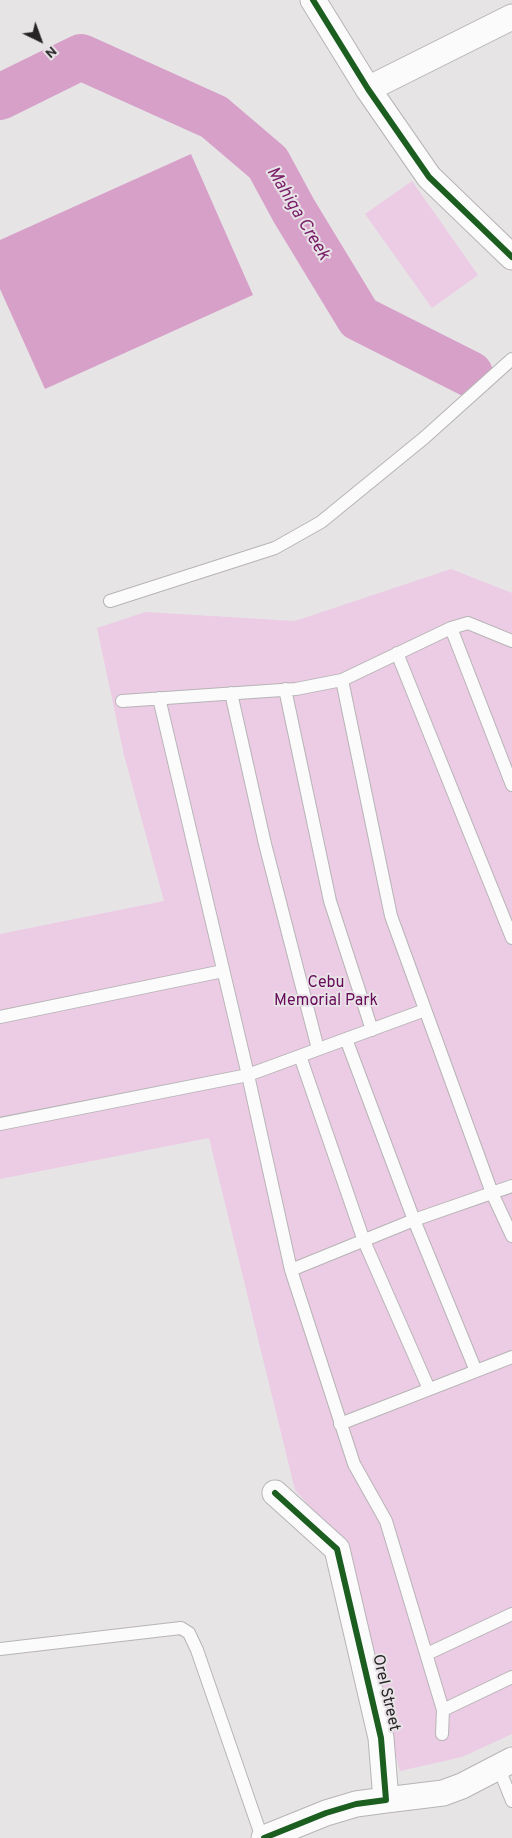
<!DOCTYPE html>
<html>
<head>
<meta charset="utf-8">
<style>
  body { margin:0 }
  #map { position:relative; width:512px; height:1838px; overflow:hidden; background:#e7e4e6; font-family:Overpass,sans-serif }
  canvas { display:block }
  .north { position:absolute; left:15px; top:15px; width:50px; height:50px; -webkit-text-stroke:4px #e8e3e7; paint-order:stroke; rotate:138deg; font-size:14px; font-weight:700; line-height:20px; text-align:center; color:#262425 }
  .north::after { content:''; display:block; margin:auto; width:18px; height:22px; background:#262425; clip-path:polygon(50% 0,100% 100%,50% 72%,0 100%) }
</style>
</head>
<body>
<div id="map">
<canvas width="512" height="1838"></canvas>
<div class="north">N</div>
</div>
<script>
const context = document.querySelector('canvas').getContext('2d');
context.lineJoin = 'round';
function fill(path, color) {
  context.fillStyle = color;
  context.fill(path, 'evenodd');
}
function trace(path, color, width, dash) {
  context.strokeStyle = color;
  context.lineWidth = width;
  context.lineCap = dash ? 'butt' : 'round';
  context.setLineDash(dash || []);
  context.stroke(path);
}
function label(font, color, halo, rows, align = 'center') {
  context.font = font + ' Overpass,sans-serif';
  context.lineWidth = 4;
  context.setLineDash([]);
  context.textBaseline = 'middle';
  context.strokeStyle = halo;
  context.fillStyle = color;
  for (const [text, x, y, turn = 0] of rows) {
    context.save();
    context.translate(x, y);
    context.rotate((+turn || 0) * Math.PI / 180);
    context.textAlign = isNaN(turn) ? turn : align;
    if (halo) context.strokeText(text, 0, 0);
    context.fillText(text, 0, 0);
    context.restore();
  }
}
const green = new Path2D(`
  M412,181L478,275L432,308L365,214Z
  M451,569L512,593V1734L462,1757L400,1771L335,1535L295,1490L209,1138L0,1179V934L164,901L124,755L97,628L145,612L295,621Z`);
const water = new Path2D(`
  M191,154L253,295L45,389L0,289V240Z`);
const river = new Path2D(`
  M0,97L81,57L214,117L268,163L294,211L359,318L470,374`);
const lane = new Path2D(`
  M110,601L275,548L321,522L424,438L512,359
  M451,628L512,785
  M397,653L512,938
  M342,680L391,916L492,1193L512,1236
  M285,689L330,901L372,1030
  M231,693L265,844L318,1049
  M159,698L248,1075L291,1270L354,1464L386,1521L443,1710L442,1734
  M122,701L296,689L342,680L451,628L468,623L512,641
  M0,1017L223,971
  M346,1039L414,1220L476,1371
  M300,1056L364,1241L429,1389
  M0,1124L248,1075L425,1010
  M291,1270L414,1220L512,1186
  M340,1424L512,1357
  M0,1649L181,1628L189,1633L197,1650L262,1838
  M427,1654L512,1614
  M443,1710L512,1677
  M498,1766L512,1801`);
const street = new Path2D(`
  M313,0L368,89L429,177L512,257
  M368,89L512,17
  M386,1800L443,1793L462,1786L512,1760
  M264,1838L326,1813L356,1804L386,1800L381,1738L337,1549L275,1493`);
const cycleway = new Path2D(`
  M313,0L368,89L429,177L512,257
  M264,1838L326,1813L356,1804L386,1800L381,1738L337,1549L275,1493`);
const parkNames = [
  ["Cebu",326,984],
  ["Memorial Park",326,1002]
];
const streetNames = [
  ["Orel Street",385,1693,77]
];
const waterNames = [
  ["Mahiga Creek",297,214,59]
];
fill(green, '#eccbe4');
fill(water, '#d6a0c8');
trace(river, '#d6a0c8', 46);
trace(lane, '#b7b4b6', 14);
trace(street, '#b7b4b6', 27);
trace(lane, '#fbfbfb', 12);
trace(street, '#fbfbfb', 25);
trace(cycleway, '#1b5e20', 6);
label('16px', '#670b59', '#e8e3e7', parkNames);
label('16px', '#262425', '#e8e3e7', streetNames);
label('italic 18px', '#7a216a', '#e8e3e7', waterNames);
</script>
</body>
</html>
